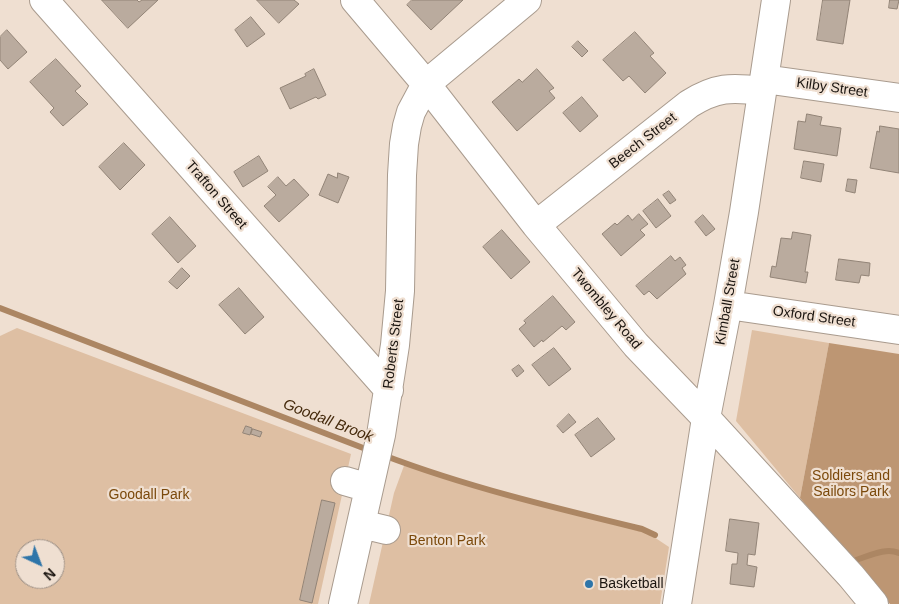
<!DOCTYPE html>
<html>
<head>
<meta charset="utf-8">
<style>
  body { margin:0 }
  #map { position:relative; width:899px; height:604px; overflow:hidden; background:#efdfd1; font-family:Arial,sans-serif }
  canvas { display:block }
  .north { position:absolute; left:15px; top:539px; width:50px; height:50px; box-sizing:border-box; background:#efdfd1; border:1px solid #9a8e84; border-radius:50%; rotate:137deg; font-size:14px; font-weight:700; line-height:20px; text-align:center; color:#1b1510 }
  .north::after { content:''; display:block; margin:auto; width:18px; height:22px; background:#2e75a9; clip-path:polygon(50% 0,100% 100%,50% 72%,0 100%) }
</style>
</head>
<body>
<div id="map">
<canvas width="899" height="604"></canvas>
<div class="north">N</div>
</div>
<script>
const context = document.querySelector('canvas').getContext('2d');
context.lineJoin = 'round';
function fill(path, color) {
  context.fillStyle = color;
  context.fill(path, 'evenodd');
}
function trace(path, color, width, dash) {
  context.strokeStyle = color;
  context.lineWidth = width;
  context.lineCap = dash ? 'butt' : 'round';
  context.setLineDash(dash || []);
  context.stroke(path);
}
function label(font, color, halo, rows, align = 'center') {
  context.font = font + ' Arial,sans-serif';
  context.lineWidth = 4.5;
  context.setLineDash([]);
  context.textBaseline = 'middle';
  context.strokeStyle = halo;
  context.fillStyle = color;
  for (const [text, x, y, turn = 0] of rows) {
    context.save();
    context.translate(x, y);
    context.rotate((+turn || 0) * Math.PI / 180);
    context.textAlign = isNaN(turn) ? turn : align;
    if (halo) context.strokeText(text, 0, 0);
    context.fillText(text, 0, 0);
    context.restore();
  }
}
const green = new Path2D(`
  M17,328L351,454L318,604H0V336ZM25,549H55V579H25Z
  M752,330L829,343L800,498L736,421Z
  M405,463L550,507L642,529L669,547L660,604H369L394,493Z`);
const forest = new Path2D(`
  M829,343L899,354V604H890L800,498Z`);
const stream = new Path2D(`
  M0,308L371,451
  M383,455C467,487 555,508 642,529L655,535
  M856,560C869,556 886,547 899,553`);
const building = new Path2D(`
  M102,0H137L139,2L142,0H158L128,28Z
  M257,0H294L299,4L279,23Z
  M412,0H463L431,30L407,5Z
  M823,0H850L843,44L817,40Z
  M890,0H899L897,9L889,8Z
  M251,17L265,34L247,47L235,30Z
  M7,30L27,52L8,69L0,60V37Z
  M635,32L654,53L650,56L666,73L645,93L629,76L623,81L603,60Z
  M578,41L588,51L582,57L572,47Z
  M56,59L81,86L75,91L88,104L63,126L50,112L54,108L30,82Z
  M314,69L326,95L318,99L316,97L290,109L280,88L306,76L305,74Z
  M537,69L554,88L549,91L555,98L517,131L492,102L519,79L522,82Z
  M582,97L598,116L580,132L563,113Z
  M807,114L822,117L820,125L841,128L837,156L794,149L798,121L805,122Z
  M880,126L899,129V173L870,168L877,131L879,132Z
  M124,143L145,165L120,190L99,167Z
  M259,156L268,171L243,187L234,172Z
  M804,161L824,164L821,182L801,178Z
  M338,173L349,177L338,203L319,195L328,174L337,178Z
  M278,177L286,186L294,179L309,195L279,222L264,206L276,195L268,187Z
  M848,179L857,180L855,193L846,191Z
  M669,191L676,200L670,204L663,195Z
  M658,199L671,216L656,228L643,211Z
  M639,214L648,224L640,230L645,235L621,256L602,234L615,223L617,225L628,215L632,220Z
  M703,215L715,229L706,236L695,222Z
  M170,217L196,246L178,263L152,234Z
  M502,230L530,262L511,279L483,247Z
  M793,232L811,235L805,272H808L806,283L770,277L772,266L776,267L781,238L791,239Z
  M671,256L675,261L680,257L686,265L682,268L686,274L657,299L649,291L644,295L636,286Z
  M839,259L870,263L869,276L861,275L859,283L836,280Z
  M182,268L190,276L177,289L169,282Z
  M239,288L264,317L245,334L219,305Z
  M553,296L575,322L566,330L562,326L543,342L542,340L534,347L519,329L526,323L524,321Z
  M554,348L571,369L549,386L532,365Z
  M519,365L524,371L517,377L512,370Z
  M569,414L576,422L563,433L557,426Z
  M598,418L615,439L591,457L575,435Z
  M246,426L252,428L250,435L243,433Z
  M253,429L262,432L260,437L251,434Z
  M322,500L335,503L312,603L300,600Z
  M730,519L759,523L755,555L748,554L747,565L757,567L754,587L730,584L732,564H737L738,553L726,551Z`);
const minor = new Path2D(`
  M44,0L389,390
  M355,0L426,84L536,225L636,345L706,418L851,576L874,604
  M764,79L899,98
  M536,225L689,104C716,87 731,87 762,91
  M728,305L899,330
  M345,481L369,488
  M361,524L386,530
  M343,604L381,435L395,345L400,291L402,175L404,144L407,126L411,112L426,84L527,0
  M677,604L706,418L728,305L744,212L776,0`);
const markers = [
  [589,584,5,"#2e75a9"]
];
const streetNames = [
  ["Kilby Street",832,88,8],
  ["Beech Street",643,141,-38],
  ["Trafton Street",216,195,49],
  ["Kimball Street",728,302,-80],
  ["Twombley Road",606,309,50],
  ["Oxford Street",814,317,8],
  ["Roberts Street",394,344,-83]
];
const parkNames = [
  ["Soldiers and",851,476],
  ["Sailors Park",851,492],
  ["Goodall Park",149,495],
  ["Benton Park",447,541]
];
const poiNames = [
  ["Basketball",599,584]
];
const waterNames = [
  ["Goodall Brook",328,421,21]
];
fill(green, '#debfa3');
fill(forest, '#bd9673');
trace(stream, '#ac8663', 6);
fill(building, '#baab9e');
trace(building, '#928477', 1);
trace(minor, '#a99b8e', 30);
trace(minor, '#fff', 28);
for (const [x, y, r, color] of markers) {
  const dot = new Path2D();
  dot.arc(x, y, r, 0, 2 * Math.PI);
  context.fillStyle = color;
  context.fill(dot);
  trace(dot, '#efdfd1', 2);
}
label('14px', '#1b1510', '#efdfd1', streetNames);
label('14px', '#7b490b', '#efdfd1', parkNames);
label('14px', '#1b1510', '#efdfd1', poiNames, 'left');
label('italic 15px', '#452a0c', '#efdfd1', waterNames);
</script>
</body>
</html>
